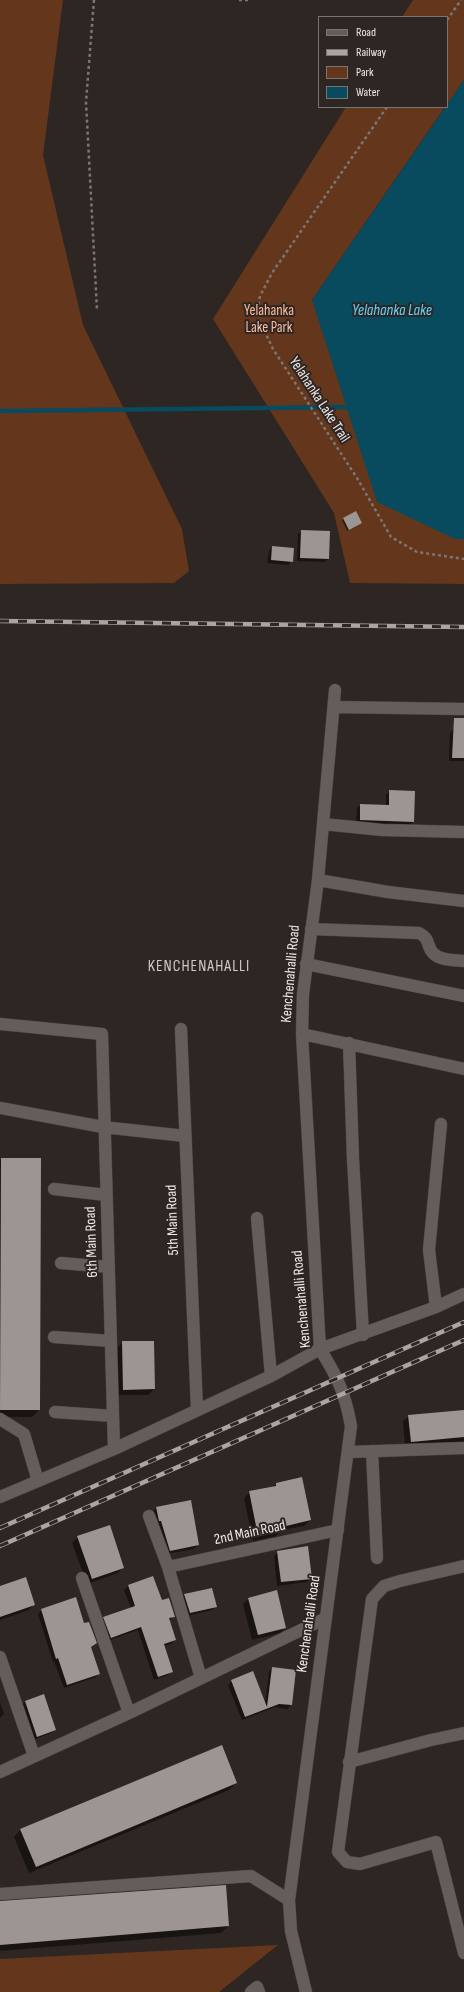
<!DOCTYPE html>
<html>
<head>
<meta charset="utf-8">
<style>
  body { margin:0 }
  #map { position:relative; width:464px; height:1992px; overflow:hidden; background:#2d2623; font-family:"Sofia Sans Condensed",sans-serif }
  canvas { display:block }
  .legend { position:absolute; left:318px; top:16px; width:130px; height:92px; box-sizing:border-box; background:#2d2623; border:1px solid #7a7471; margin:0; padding:5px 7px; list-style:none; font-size:12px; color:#ede9e7 }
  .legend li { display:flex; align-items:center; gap:8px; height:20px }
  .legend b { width:20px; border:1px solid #7a7471 }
</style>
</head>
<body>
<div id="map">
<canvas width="464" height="1992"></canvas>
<ul class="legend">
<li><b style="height:5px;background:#645d59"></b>Road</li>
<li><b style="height:5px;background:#aaa5a3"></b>Railway</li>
<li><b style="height:11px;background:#64361c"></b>Park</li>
<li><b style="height:11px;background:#084a5e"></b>Water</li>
</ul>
</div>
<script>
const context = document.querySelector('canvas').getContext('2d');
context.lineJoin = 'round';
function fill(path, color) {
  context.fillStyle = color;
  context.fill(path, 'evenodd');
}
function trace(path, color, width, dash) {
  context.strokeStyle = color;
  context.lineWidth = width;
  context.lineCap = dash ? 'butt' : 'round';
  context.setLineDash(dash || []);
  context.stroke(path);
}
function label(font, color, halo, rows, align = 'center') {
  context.font = font + ' "Sofia Sans Condensed",sans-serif';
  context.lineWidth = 4;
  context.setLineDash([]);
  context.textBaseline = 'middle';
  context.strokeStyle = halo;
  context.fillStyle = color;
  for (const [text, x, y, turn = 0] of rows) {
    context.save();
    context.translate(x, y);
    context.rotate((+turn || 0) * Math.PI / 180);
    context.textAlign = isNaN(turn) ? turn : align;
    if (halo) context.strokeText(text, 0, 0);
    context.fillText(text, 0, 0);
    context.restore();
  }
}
const green = new Path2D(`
  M0,0H63L43,155L83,325L182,529L189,571L174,583L0,584Z
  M413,0H464V80L447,105V17H402Z
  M346,107H445L312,300L455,539H464V584L350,583L334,513L213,319Z
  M278,1945L219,1992H0V1959Z`);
const water = new Path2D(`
  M464,80V539H455L377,502L312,300Z`);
const shadow = new Path2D(`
  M344,519L361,523L347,531L342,520Z
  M302,531L328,559L324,562L297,561L298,534Z
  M272,547L292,561L288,565L267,563L269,551Z
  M454,729H464V761H449L450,733Z
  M390,791L413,822L409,826L356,824L357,808L361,805L386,806V795Z
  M2,1159L39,1410L32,1417H0V1160Z
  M123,1342L154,1389L148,1395H118L117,1348Z
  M464,1411V1442L405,1447L403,1421L409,1416Z
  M276,1484L310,1520L304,1526L282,1530L276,1536L253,1541L244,1498L250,1492L272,1488Z
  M156,1508L198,1545L194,1549L166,1554L153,1511Z
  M78,1537L123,1567L118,1573L87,1584L72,1543Z
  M278,1552L311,1578L307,1582L277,1586L274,1556Z
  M153,1578L162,1601L174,1616L168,1621L175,1640L171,1644L163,1646L172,1671L168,1675L154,1680L138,1630L107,1641L100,1621L104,1618L131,1608L124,1590L128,1586Z
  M0,1587L34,1604L29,1610L0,1620Z
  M184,1595L216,1606L212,1610L186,1616L181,1599Z
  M248,1599L285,1627L280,1633L252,1640L243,1604Z
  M42,1610L90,1647L99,1673L96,1677L64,1688L54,1661L53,1662L38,1614Z
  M272,1668L295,1671L291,1705L287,1709L275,1707L242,1720L228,1685L232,1681L265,1704L269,1672Z
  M43,1695L55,1730L51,1733L33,1740L21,1705L25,1702Z
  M0,1703L4,1714L0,1718Z
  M236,1783L229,1790L29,1873L14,1837L21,1829Z
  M0,1902L228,1926L221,1933L0,1951Z`);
const stream = new Path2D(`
  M0,411L352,407`);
const building = new Path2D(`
  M356,511L362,523L349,530L343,518Z
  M301,530L330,531L329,559L300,558Z
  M272,546L294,548L293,562L271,560Z
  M454,718H464V758H452Z
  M389,790L415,791L414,822L360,820V804L389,805Z
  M1,1158H41L40,1410H0Z
  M122,1341H154L155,1389L123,1390Z
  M464,1410V1437L411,1442L408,1415Z
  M302,1477L311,1520L282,1527L283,1531L258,1536L249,1491L276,1486V1483Z
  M191,1500L199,1545L170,1551L161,1521H159L156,1507Z
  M110,1525L124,1568L92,1579L77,1536Z
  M308,1546L312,1579L281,1582L277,1551Z
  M153,1576L162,1600L169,1598L175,1617L169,1618L176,1640L164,1644L173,1672L158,1677L141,1627L111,1638L103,1617L135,1606L128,1585Z
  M26,1577L35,1605L0,1617V1586Z
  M212,1588L217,1607L190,1613L184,1594Z
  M277,1590L286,1628L258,1635L248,1598Z
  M76,1597L84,1623L89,1622L97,1643L91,1647L100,1674L67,1685L58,1658L56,1659L41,1609Z
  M272,1667L296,1670L292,1705L279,1704L245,1717L231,1680L253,1671L267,1707Z
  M44,1694L56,1730L37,1737L25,1701Z
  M222,1745L237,1783L36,1867L20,1829Z
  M226,1885L229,1926L0,1945V1901Z`);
const path = new Path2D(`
  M94,0L86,102L97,310
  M239,0H249
  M447,20L461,0
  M387,107L272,273L260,296L257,315L266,334L273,349L357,478L391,537L417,552L464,559`);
const minor = new Path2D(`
  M334,707L464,709
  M323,824L382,830L464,832
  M318,880L388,892L464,901
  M311,929L419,933C431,939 426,946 433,953C440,961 455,960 464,961
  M306,964L464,996
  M0,1024L102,1034L114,1449
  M181,1029L197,1410
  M302,1034L464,1069
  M349,1043L353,1159L363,1335
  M0,1108L103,1127L185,1136
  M54,1189L106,1195
  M257,1218L271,1376
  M61,1263L109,1267
  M436,1307L429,1250L441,1124
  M54,1337L111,1341
  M55,1412L113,1416
  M0,1419L24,1434L38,1481
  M372,1451L377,1558
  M349,1452L464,1448
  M0,1497L114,1449L271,1376L320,1349L436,1307L464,1294
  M149,1516L168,1567L201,1678
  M464,1566L400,1581L384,1586L372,1599L338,1852L347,1862L360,1864L436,1842L464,1953
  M168,1567L338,1530
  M82,1578L129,1713
  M0,1657L34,1756
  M349,1762L431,1740L464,1733
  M0,1772L129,1713L326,1618
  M0,1894L251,1876L289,1900
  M251,1992L257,1987L259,1992
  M306,1992L291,1931L289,1900L351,1426C345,1393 338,1378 320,1349L302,1034L303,994L318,880L335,690`);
const rail = new Path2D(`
  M0,621L464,627
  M0,1528L464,1322
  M0,1546L464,1340`);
const parkNames = [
  ["Yelahanka",269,311],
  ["Lake Park",269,328]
];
const streetNames = [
  ["Yelahanka Lake Trail",319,400,57],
  ["Kenchenahalli Road",291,974,-85],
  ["5th Main Road",173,1220,-92],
  ["6th Main Road",92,1242,-92],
  ["Kenchenahalli Road",302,1299,-95],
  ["2nd Main Road",250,1533,-12],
  ["Kenchenahalli Road",309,1624,-82]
];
const waterNames = [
  ["Yelahanka Lake",392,311]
];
const neighbourhoodNames = [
  ["KENCHENAHALLI",199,967]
];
fill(green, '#64361c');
fill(water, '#084a5e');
fill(shadow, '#0007');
trace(stream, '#084a5e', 4.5);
fill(building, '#9d9591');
trace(minor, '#494341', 13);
trace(path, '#7c7674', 2.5, [3, 3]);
trace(minor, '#645d59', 12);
trace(rail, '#aaa5a3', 4.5);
trace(rail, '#2d2623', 3, [9]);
label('15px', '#fcbc9c', '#2d2623', parkNames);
label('15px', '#ede9e7', '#2d2623', streetNames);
label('italic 16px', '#63d3fa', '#2d2623', waterNames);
context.letterSpacing = '1px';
label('16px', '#d1c9c5', '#2d2623', neighbourhoodNames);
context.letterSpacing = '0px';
</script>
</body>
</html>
